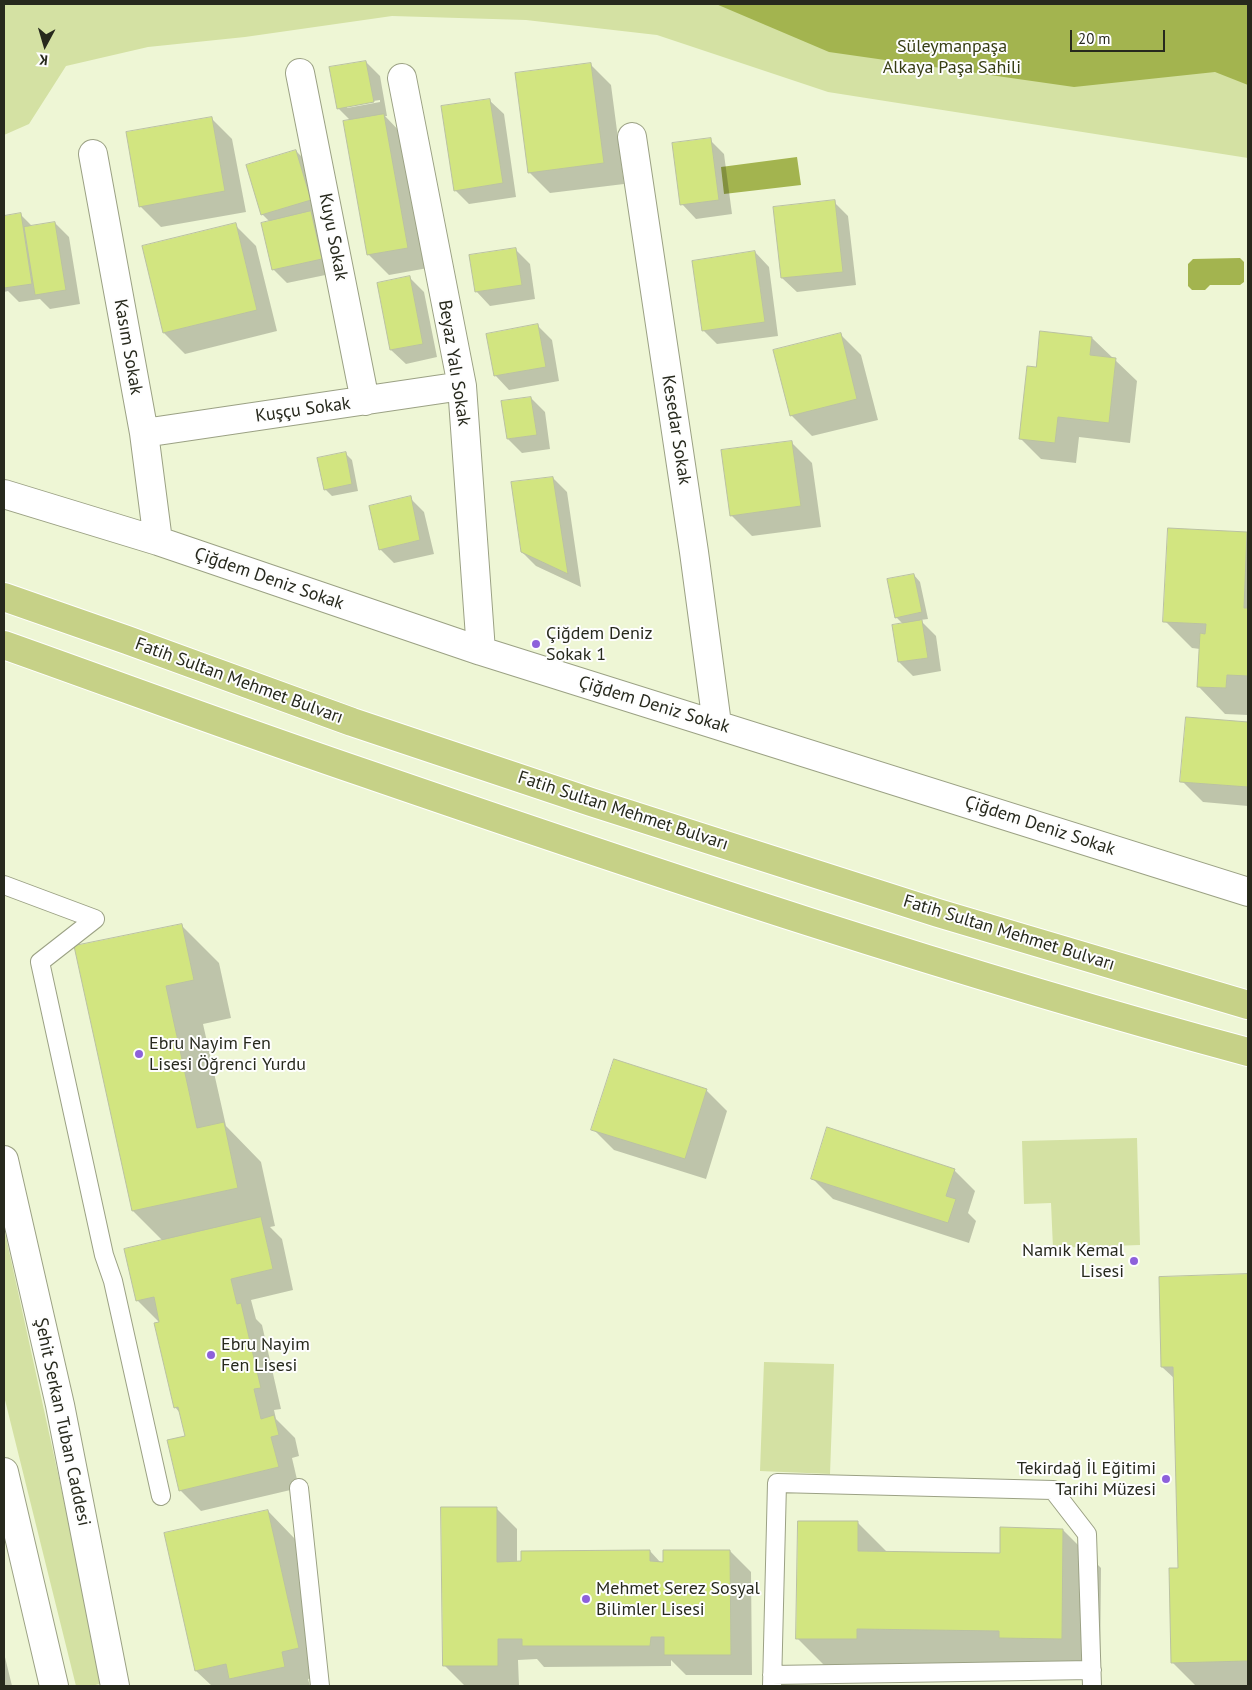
<!DOCTYPE html>
<html>
<head>
<meta charset="utf-8">
<style>
  body { margin:0 }
  #map { position:relative; width:1252px; height:1690px; overflow:hidden; background:#eef6d5; font-family:"PT Sans",sans-serif }
  canvas { display:block }
  .frame { position:absolute; inset:0; border:5px solid #27291d; pointer-events:none }
  .north { position:absolute; left:20px; top:20px; width:50px; height:50px; -webkit-text-stroke:4px #fefefe; paint-order:stroke; rotate:186deg; font-size:14px; font-weight:700; line-height:20px; text-align:center; color:#27291d }
  .north::after { content:''; display:block; margin:auto; width:18px; height:22px; background:#27291d; clip-path:polygon(50% 0,100% 100%,50% 72%,0 100%) }
  .scale { position:absolute; left:1070px; top:30px; width:95px; height:22px; box-sizing:border-box; border:2px solid #27291d; border-top:0; padding-left:6px; font-size:15px; line-height:18px; white-space:nowrap; color:#27291d; -webkit-text-stroke:4px #fefefe; paint-order:stroke }
</style>
</head>
<body>
<div id="map">
<canvas width="1252" height="1690"></canvas>
<div class="frame"></div>
<div class="north">K</div>
<div class="scale">20 m</div>
</div>
<script>
const context = document.querySelector('canvas').getContext('2d');
context.lineJoin = 'round';
function fill(path, color) {
  context.fillStyle = color;
  context.fill(path, 'evenodd');
}
function trace(path, color, width, dash) {
  context.strokeStyle = color;
  context.lineWidth = width;
  context.lineCap = dash ? 'butt' : 'round';
  context.setLineDash(dash || []);
  context.stroke(path);
}
function label(font, color, halo, rows, align = 'center') {
  context.font = font + ' "PT Sans",sans-serif';
  context.lineWidth = 4;
  context.setLineDash([]);
  context.textBaseline = 'middle';
  context.strokeStyle = halo;
  context.fillStyle = color;
  for (const [text, x, y, turn = 0] of rows) {
    context.save();
    context.translate(x, y);
    context.rotate((+turn || 0) * Math.PI / 180);
    context.textAlign = isNaN(turn) ? turn : align;
    if (halo) context.strokeText(text, 0, 0);
    context.fillText(text, 0, 0);
    context.restore();
  }
}
const green = new Path2D(`
  M4,4H955L1248,72V158L828,92L657,35L526,20L392,16L245,37L148,47L66,66L29,124L4,135Z
  M1137,1138L1140,1245L1053,1248L1051,1203L1024,1204L1022,1141Z
  M4,1228L104,1683L91,1686H76L4,1396Z
  M764,1362L834,1364L830,1474L760,1471Z`);
const water = new Path2D(`
  M716,4H1248V85L1215,72L1074,87L829,52Z
  M797,157L801,185L724,194L721,167Z
  M1240,258L1244,262V282L1240,285H1210L1205,290H1192L1188,286V264L1193,259Z`);
const shadow = new Path2D(`
  M366,62L380,76L387,116H385L404,136L428,268L389,275L368,254L351,121L338,108ZM380,100V102L347,108V105Z
  M590,64L611,85L624,184L550,193L529,172Z
  M489,100L504,114L516,197L469,204L455,190Z
  M211,118L232,139L246,212L161,227L140,206Z
  M710,140L724,154L732,214L696,219L682,204Z
  M296,151L310,165L335,273L287,283L273,269L270,222L262,214Z
  M834,202L848,216L856,285L797,292L782,278Z
  M20,214L33,227L55,223L69,237L80,304L50,309L40,299L19,302L8,291L4,292V217Z
  M235,225L256,246L277,331L185,354L164,333L143,247Z
  M516,250L530,264L535,299L490,306L476,291Z
  M755,252L769,267L778,336L717,344L703,330Z
  M410,278L424,292L437,357L406,364L391,350Z
  M538,326L552,340L559,381L509,390L495,375Z
  M840,334L861,355L878,420L812,436L791,415Z
  M1092,338L1137,381L1130,443L1079,437L1076,463L1041,459L1020,438L1037,368Z
  M531,398L545,412L550,449L522,453L508,439Z
  M791,442L812,463L821,527L752,536L731,515Z
  M345,453L352,460L358,491L332,496L325,489Z
  M553,478L567,492L581,587L536,566L522,552Z
  M410,498L424,512L434,554L394,563L380,549Z
  M1247,533L1248,535V715L1225,714L1198,686L1200,649L1192,648L1165,621Z
  M914,575L920,582L928,619L920,620L936,636L941,671L913,676L899,662L903,624L896,617Z
  M1187,718L1248,724V806L1203,802L1182,781Z
  M181,925L219,963L231,1018L203,1024L226,1126L261,1162L275,1226L270,1227L282,1239L293,1290L251,1300L256,1319L262,1325L281,1409L274,1410L276,1419L295,1438L299,1456L292,1458L299,1488L201,1511L180,1490L186,1437L180,1413L175,1407L160,1323L137,1300L163,1241L133,1211L76,947Z
  M706,1090L727,1111L706,1179L614,1150L593,1129Z
  M954,1170L975,1191L968,1213L976,1221L969,1243L833,1199L812,1178Z
  M1248,1276V1686H1196L1172,1662L1180,1570L1175,1379L1162,1367L1160,1278Z
  M496,1508L517,1529V1562L650,1551L661,1563L730,1551L751,1572L752,1675H686L671,1660V1666L544,1667L537,1659L518,1660L519,1686H465L444,1665Z
  M268,1511L295,1539L325,1675L308,1679L310,1686H212L196,1671Z
  M858,1523L887,1552L1001,1554L1063,1530L1101,1568L1100,1676L836,1677L798,1639Z
  M4,1653L12,1686H4Z`);
const building = new Path2D(`
  M366,61L374,102L337,109L329,67Z
  M591,63L604,163L528,173L515,73Z
  M490,99L503,183L454,191L441,106Z
  M384,114L408,248L367,255L343,121Z
  M212,117L225,191L139,207L126,132Z
  M711,138L719,200L680,205L672,143Z
  M296,150L311,200L261,215L246,165Z
  M835,200L843,272L781,278L773,207Z
  M311,211L322,259L272,270L261,223Z
  M21,213L32,284L4,288V216Z
  M55,222L66,290L35,295L24,227Z
  M236,223L257,310L163,333L142,246Z
  M516,248L522,285L475,292L469,255Z
  M755,251L765,322L702,331L692,261Z
  M410,276L423,344L390,350L377,283Z
  M538,324L546,367L494,376L486,334Z
  M1040,331L1092,337L1090,355L1116,358L1109,423L1058,417L1055,443L1019,439L1027,366L1036,367Z
  M841,333L857,399L790,416L773,350Z
  M531,397L537,435L507,439L501,401Z
  M792,441L801,506L730,516L721,450Z
  M346,452L352,484L324,490L317,458Z
  M553,477L568,574L521,552L511,482Z
  M411,496L420,540L379,550L369,506Z
  M1168,528L1247,532L1244,608H1248V676L1227,675L1226,688L1197,687L1200,633L1205,634L1206,624L1163,622Z
  M914,574L922,612L895,618L887,579Z
  M922,620L928,658L898,662L892,625Z
  M1186,717L1248,722V787L1180,782Z
  M182,924L194,980L166,986L197,1128L224,1122L238,1188L132,1211L74,946Z
  M614,1059L707,1089L685,1159L591,1130Z
  M827,1127L955,1169L946,1196L956,1199L948,1223L811,1179Z
  M261,1217L273,1269L231,1279L237,1304L241,1303L261,1388L254,1389L261,1419L274,1415L279,1435L271,1437L279,1467L179,1491L167,1440L185,1436L178,1407L174,1408L154,1323L159,1322L154,1297L136,1301L124,1249Z
  M1248,1274V1661L1171,1663L1169,1568H1178L1173,1367H1161L1159,1277Z
  M441,1507H497V1562L521,1561V1551L650,1550V1561L663,1562V1550H730L731,1655H664V1637H651L650,1646H522V1639H498V1666H443Z
  M268,1510L299,1648L282,1652L285,1667L229,1679L226,1664L195,1671L164,1533Z
  M798,1521H858V1551L1000,1553V1527L1063,1529L1062,1639L999,1638V1631L857,1629V1639H796Z`);
const service = new Path2D(`
  M4,885L95,919L40,962L104,1255L113,1281L161,1496
  M299,1488L320,1686
  M772,1675L1092,1670
  M772,1686L777,1483L1053,1490L1087,1534L1092,1686`);
const minor = new Path2D(`
  M300,73L365,401
  M402,78L462,386L481,651
  M632,137L694,552L717,724
  M93,154L144,433L158,541
  M144,433L462,386
  M4,494L158,541L481,651L1248,892`);
const secondary = new Path2D(`
  M4,1160L60,1405L115,1686
  M4,1472L54,1686`);
const primary = new Path2D(`
  M4,597L127,640L352,722L591,802L938,913L1248,1005
  M4,645C128,689 251,735 376,777C664,876 954,973 1248,1052`);
const markers = [
  [536,644,5,"#8d61db"],
  [139,1054,5,"#8d61db"],
  [1134,1261,5,"#8d61db"],
  [211,1355,5,"#8d61db"],
  [1166,1479,5,"#8d61db"],
  [586,1599,5,"#8d61db"]
];
const parkNames = [
  ["Süleymanpaşa",952,47],
  ["Alkaya Paşa Sahili",952,68]
];
const streetNames = [
  ["Kuyu Sokak",333,237,79],
  ["Kasım Sokak",128,347,80],
  ["Beyaz Yalı Sokak",454,363,81],
  ["Kuşçu Sokak",303,410,-8],
  ["Kesedar Sokak",676,430,81],
  ["Çiğdem Deniz Sokak",269,579,19],
  ["Fatih Sultan Mehmet Bulvarı",239,681,20],
  ["Çiğdem Deniz Sokak",654,705,17],
  ["Fatih Sultan Mehmet Bulvarı",623,811,18],
  ["Çiğdem Deniz Sokak",1040,826,18],
  ["Fatih Sultan Mehmet Bulvarı",1009,933,17],
  ["Şehit Serkan Tuban Caddesi",62,1422,78]
];
const poiNames = [
  ["Çiğdem Deniz",546,634],
  ["Sokak 1",546,655],
  ["Ebru Nayim Fen",149,1044],
  ["Lisesi Öğrenci Yurdu",149,1065],
  ["Namık Kemal",1124,1251,"right"],
  ["Lisesi",1124,1272,"right"],
  ["Ebru Nayim",221,1345],
  ["Fen Lisesi",221,1366],
  ["Tekirdağ İl Eğitimi",1156,1469,"right"],
  ["Tarihi Müzesi",1156,1490,"right"],
  ["Mehmet Serez Sosyal",596,1589],
  ["Bilimler Lisesi",596,1610]
];
fill(green, '#d4e1a3');
fill(water, '#a3b44f');
fill(shadow, '#0003');
fill(building, '#d2e580');
trace(building, '#bac1a2', 1);
trace(service, '#9ba184', 20);
trace(minor, '#9ba184', 30);
trace(secondary, '#9ba184', 30);
trace(primary, '#fff', 30);
trace(service, '#fff', 18);
trace(minor, '#fff', 28);
trace(secondary, '#fff', 28);
trace(primary, '#c6d187', 28);
for (const [x, y, r, color] of markers) {
  const dot = new Path2D();
  dot.arc(x, y, r, 0, 2 * Math.PI);
  context.fillStyle = color;
  context.fill(dot);
  trace(dot, '#fefefe', 2);
}
label('18px', '#363d13', '#fefefe', parkNames);
label('18px', '#27291d', '#fefefe', streetNames);
label('18px', '#27291d', '#fefefe', poiNames, 'left');
</script>
</body>
</html>
